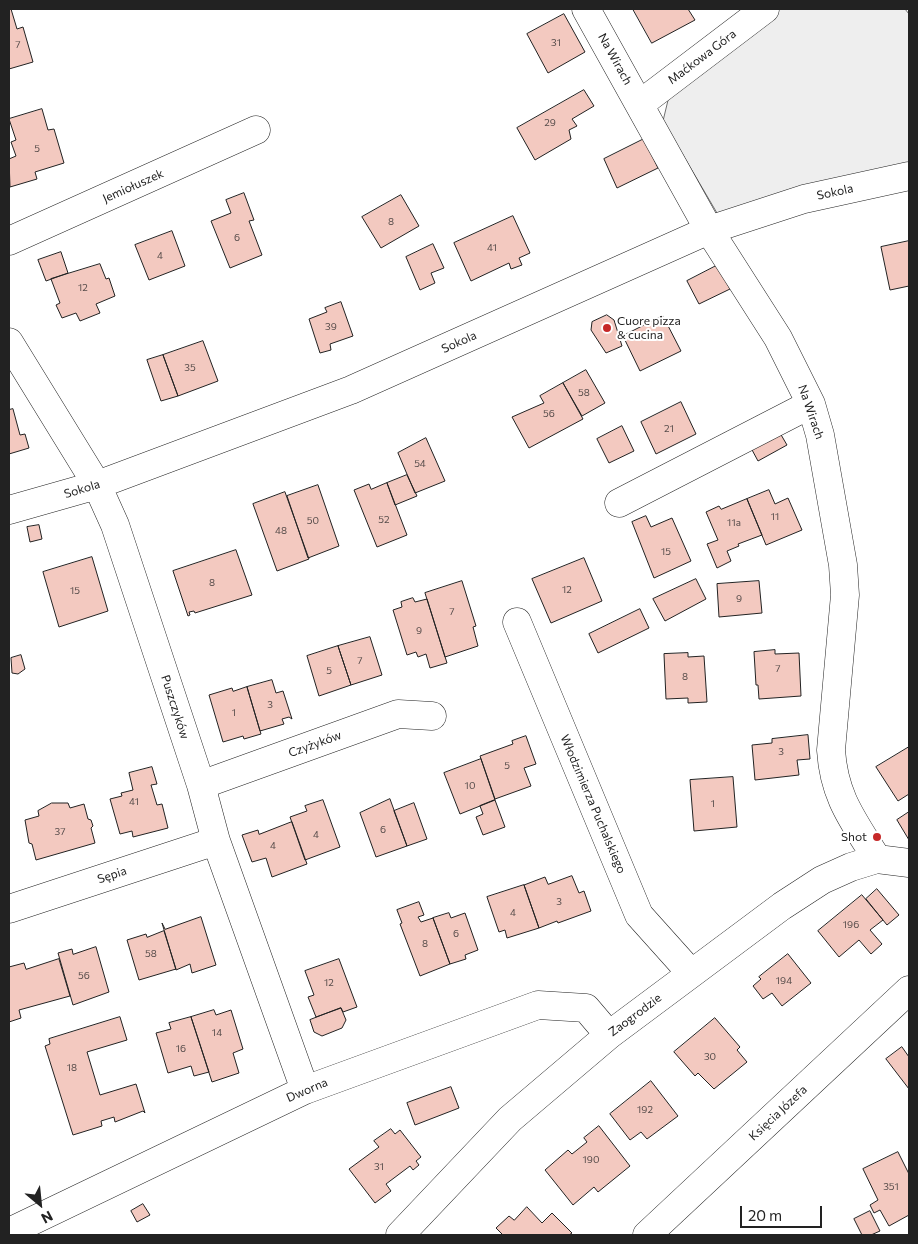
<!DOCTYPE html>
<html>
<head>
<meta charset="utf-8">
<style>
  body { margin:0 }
  #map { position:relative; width:918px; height:1244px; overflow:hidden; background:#fff; font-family:Commissioner,sans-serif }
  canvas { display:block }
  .frame { position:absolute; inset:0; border:10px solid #222; pointer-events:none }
  .north { position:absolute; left:15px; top:1179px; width:50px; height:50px; -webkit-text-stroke:4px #fff; paint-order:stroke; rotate:152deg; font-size:14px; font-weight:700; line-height:20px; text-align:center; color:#222 }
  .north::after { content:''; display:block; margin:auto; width:18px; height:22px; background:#222; clip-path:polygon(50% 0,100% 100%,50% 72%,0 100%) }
  .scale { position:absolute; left:740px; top:1206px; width:82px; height:22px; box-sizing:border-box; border:2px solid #222; border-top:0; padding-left:6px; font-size:15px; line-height:18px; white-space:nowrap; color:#222; -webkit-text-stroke:4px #fff; paint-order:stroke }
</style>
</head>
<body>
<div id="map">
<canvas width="918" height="1244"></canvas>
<div class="frame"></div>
<div class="north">N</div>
<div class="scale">20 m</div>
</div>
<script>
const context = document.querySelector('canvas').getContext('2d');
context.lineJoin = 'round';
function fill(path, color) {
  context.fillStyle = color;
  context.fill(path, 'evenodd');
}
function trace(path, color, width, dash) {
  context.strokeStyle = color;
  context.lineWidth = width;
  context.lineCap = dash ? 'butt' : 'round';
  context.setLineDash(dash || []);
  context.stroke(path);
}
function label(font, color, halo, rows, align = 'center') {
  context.font = font + ' Commissioner,sans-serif';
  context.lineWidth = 4;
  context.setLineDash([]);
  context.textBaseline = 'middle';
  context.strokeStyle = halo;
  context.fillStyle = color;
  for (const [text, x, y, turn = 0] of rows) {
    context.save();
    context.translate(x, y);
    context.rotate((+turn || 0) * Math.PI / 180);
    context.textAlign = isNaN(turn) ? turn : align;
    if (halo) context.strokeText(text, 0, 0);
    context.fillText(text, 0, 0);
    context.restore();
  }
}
const green = new Path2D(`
  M780,9H905L909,14V167L717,213L663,121L670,92Z`);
const building = new Path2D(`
  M9,9H11L17,29L23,27L33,62L9,69Z
  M633,9H688L695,20L652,43Z
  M564,14L585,52L548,73L527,34Z
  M584,90L594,106L572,119L577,126L569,130L571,139L535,160L517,128Z
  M42,109L48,130L54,129L64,163L35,172L37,179L10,187L9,159L16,156L11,142L16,140L9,119Z
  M644,139L658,168L617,188L604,159Z
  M244,193L254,220L249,221L262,255L230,268L211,221L231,213L226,200Z
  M401,195L419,226L381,248L362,217Z
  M513,216L530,253L519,258L522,265L511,269L509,263L471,281L454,243Z
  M172,231L185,266L149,280L135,245Z
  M909,241V286L890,290L881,247Z
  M433,244L444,268L431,273L435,283L420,290L406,257Z
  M61,252L68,273L46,281L38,260Z
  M100,264L106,279L109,278L115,296L96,304L100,313L80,321L76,313L62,318L56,305L60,303L51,279Z
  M718,265L730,289L699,304L687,281Z
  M341,302L353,336L330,344L331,350L320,353L309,319L327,312L325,308Z
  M607,315L614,320L622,346L606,353L591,330L592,322Z
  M663,316L681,351L640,371L623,336Z
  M203,341L218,381L178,396L163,355Z
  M163,355L178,396L161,401L147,360Z
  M586,370L605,403L582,416L563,383Z
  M563,383L583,419L529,448L512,417L544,403L540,396Z
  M681,402L696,434L656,454L641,422Z
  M13,409L20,435L25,434L29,448L9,454V410Z
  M622,426L634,451L609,463L597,439Z
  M780,433L787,445L758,461L751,448Z
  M426,438L445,481L415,493L398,453Z
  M407,475L417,496L395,505L387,483Z
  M387,483L407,535L377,547L354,490L369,484L371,489Z
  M318,485L339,546L308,558L287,496Z
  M769,490L775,504L788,498L802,530L766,545L747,499Z
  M285,492L309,559L277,571L253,504Z
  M747,499L762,535L738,544L739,546L727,551L731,561L717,568L707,544L718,540L706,512L719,506L721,509Z
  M646,516L651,527L672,518L691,561L654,578L632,522Z
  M39,525L42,539L30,542L27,527Z
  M236,550L252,595L195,613L194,611L189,612L190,615L188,616L173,571Z
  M92,557L108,611L59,627L43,572Z
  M584,558L602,601L551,623L532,579Z
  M696,579L706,599L665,621L653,599Z
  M462,581L476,626L473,627L478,646L445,657L425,593Z
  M759,581L762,613L719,617L717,584Z
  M413,598L415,602L427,599L447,663L430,668L426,654L418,657L416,652L407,655L393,610L402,607L401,602Z
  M640,609L649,628L598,653L589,634Z
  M370,637L382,675L351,685L338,646Z
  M338,646L351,685L319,696L307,656Z
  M775,650V654L799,653L801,696L759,699L758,685H756L754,652Z
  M688,653V657L704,656L707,702L688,703V698L666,699L664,654Z
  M21,655L25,669L18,674L12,673L11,658Z
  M272,680L276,693L283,691L292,719L289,717L282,719L284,724L260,731L247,687Z
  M247,687L261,734L244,739L243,736L223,742L209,695L232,688L233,691Z
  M808,735L810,759L797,760L799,775L755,780L752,745L772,743V739Z
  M526,736L536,764L524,768L531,786L495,799L480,756L513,744L512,741Z
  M909,747V794L898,801L876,767Z
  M481,759L495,800L460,814L444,773Z
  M152,767L157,784L151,785L157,805L162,804L168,828L133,837L132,831L120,834L110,799L122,796L121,793L133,790L129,773Z
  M733,777L737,827L694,831L690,780Z
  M390,799L407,846L376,857L360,813Z
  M323,800L340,847L305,860L290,817L307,811L305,806Z
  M495,800L505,827L483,835L476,817L483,814L480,806Z
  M52,803H68L70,808L84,804L88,819L91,820L93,826L91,828L95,843L36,860L32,844L29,843L25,820L39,816L38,811Z
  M414,803L427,839L407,846L394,811Z
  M909,812V840L897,820Z
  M292,822L307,864L272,877L266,858L252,862L242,835L258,830L259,834Z
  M572,876L579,893L584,891L591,911L558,923L557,921L539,928L524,885L545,877L548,884Z
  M524,885L539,928L507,938L505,930L499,932L487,897Z
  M877,889L899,915L887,925L866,899Z
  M862,895L883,920L870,930L882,944L871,954L859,940L839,957L818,931Z
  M419,902L424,915L418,917L421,922L433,918L450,964L420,976L400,924L402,923L397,910Z
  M449,913L451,918L465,913L478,950L465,955L466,959L450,964L433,918Z
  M201,917L216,965L192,973L190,964L176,970L162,923L165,929Z
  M164,931L176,969L139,980L127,940L146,934L147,937Z
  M96,947L109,992L73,1005L58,953L72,949L73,954Z
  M788,954L811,983L782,1006L772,993L763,999L753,986L761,979L759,977Z
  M59,959L70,996L19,1010L21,1018L9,1022V967L24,963L26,969Z
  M339,959L357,1007L343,1012L341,1008L316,1017L308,997L314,995L305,971Z
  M341,1008L346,1020L342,1028L322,1036L314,1032L310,1020Z
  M214,1010L216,1015L231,1010L243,1049L233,1053L239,1073L212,1082L191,1017Z
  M120,1017L127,1040L87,1052L100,1095L136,1084L145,1113L143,1111L115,1122L114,1117L101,1121L102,1126L73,1135L45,1046L50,1044L49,1039Z
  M191,1017L209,1072L194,1076L191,1066L168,1073L156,1033L171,1029L169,1023Z
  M715,1018L740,1047L737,1050L747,1062L714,1089L698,1073L695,1076L674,1052Z
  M902,1047L909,1057V1089L886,1059Z
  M651,1081L678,1116L647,1139L641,1132L630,1140L610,1114Z
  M451,1087L459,1108L415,1125L407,1103Z
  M599,1126L630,1166L598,1192L594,1187L573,1205L545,1170L568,1150L572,1154L587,1142L584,1138Z
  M391,1129L395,1134L400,1130L421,1157L416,1161L419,1165L413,1170L410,1166L386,1184L391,1191L375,1203L349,1169L379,1147L374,1141Z
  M898,1152L909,1174V1215L889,1226L880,1210L874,1213L870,1205L878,1200L863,1169Z
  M143,1204L150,1215L137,1222L131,1211Z
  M527,1207L542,1223L552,1213L572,1233L569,1235H503L496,1228L509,1216L514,1220Z
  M870,1211L880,1231L871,1235H862L854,1219Z`);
const minor = new Path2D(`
  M586,9L709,230L778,338L811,404L820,435L843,565L845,595L831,750C834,797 853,820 877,859
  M640,104L765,9
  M9,241L256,130
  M9,342L97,485L115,525L201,785L216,841L305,1090
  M619,503L811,404
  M9,510L97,485L351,390L709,230L804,199L909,176
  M517,622L639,915L691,973
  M201,785L398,714L432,716
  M9,909L216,841
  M9,1232L305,1090L538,1005L586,1008L609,1035
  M400,1235L510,1119L609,1035L782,906L822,880L851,867L877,859L909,863
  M647,1235L909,990`);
const markers = [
  [607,328,5,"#c62828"],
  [877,837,5,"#c62828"]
];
const numberNames = [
  ["31",556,43],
  ["7",18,45],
  ["29",550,123],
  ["5",37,149],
  ["8",391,222],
  ["6",237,238],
  ["41",492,248],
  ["4",160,256],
  ["12",83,288],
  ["39",331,327],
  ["35",190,368],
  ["58",584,393],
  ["56",549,414],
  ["21",669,429],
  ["54",420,464],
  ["11",775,517],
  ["52",384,520],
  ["50",313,521],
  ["11a",734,523],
  ["48",281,531],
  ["15",666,552],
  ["8",212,583],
  ["12",567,590],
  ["15",75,591],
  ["9",739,599],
  ["7",452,612],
  ["9",419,631],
  ["7",360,661],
  ["7",778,669],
  ["5",329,671],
  ["8",685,677],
  ["3",270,705],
  ["1",234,713],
  ["3",781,752],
  ["5",507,766],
  ["10",470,786],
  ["41",134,802],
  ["1",713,804],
  ["6",383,830],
  ["37",60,832],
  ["4",316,835],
  ["4",273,846],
  ["3",559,902],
  ["4",513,913],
  ["196",851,925],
  ["6",456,934],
  ["8",425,944],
  ["58",151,954],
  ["56",84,976],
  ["194",784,981],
  ["12",329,983],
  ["14",217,1033],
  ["16",181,1049],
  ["30",710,1057],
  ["18",72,1068],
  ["192",645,1110],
  ["190",591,1160],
  ["31",379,1167],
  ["351",891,1187]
];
const streetNames = [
  ["Maćkowa Góra",702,57,-37],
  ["Na Wirach",615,59,61],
  ["Jemiołuszek",133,186,-24],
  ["Sokola",835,192,-12],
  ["Sokola",459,342,-24],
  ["Na Wirach",811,412,71],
  ["Sokola",82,489,-17],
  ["Puszczyków",175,707,72],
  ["Czyżyków",315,744,-20],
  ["Włodzimierza Puchalskiego",593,804,67],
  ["Sępia",112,875,-18],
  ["Zaogrodzie",635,1015,-37],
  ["Dworna",307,1090,-23],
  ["Księcia Józefa",778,1113,-43]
];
const poiNames = [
  ["Cuore pizza",617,321],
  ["& cucina",617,335],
  ["Shot",867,837,"right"]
];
fill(green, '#eee');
trace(green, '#6f6f6f', 1);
fill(building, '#f3c9c0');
trace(building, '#222', 1);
trace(minor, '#222', 29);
trace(minor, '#fff', 28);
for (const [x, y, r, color] of markers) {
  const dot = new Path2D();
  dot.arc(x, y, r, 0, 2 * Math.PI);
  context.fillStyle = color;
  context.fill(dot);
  trace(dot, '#fff', 2);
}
label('10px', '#564c4a', null, numberNames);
label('12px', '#222', '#fff', streetNames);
label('12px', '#222', '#fff', poiNames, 'left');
</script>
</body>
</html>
